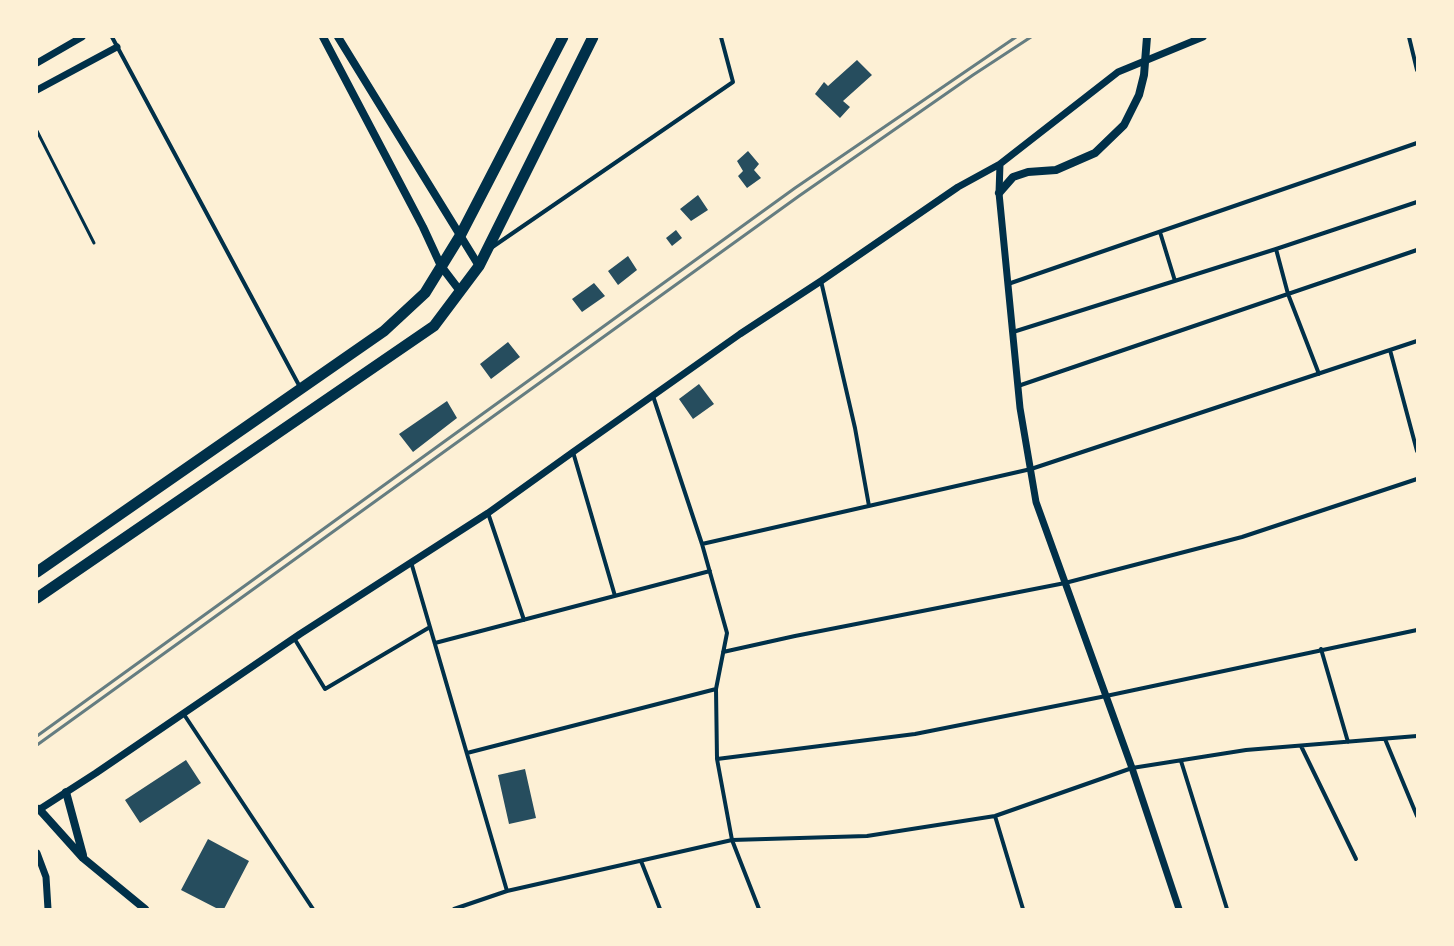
<!DOCTYPE html>
<html>
<head>
<meta charset="utf-8">
<style>
  body { margin:0 }
  #map { position:relative; width:1454px; height:946px; overflow:hidden; background:#fdf0d5; font-family:"Libre Baskerville",serif }
  canvas { display:block }
  .frame { position:absolute; inset:0; border:38px solid #fdf0d5; pointer-events:none }
</style>
</head>
<body>
<div id="map">
<canvas width="1454" height="946"></canvas>
<div class="frame"></div>
</div>
<script>
const context = document.querySelector('canvas').getContext('2d');
context.lineJoin = 'round';
function fill(path, color) {
  context.fillStyle = color;
  context.fill(path, 'evenodd');
}
function trace(path, color, width, dash) {
  context.strokeStyle = color;
  context.lineWidth = width;
  context.lineCap = dash ? 'butt' : 'round';
  context.setLineDash(dash || []);
  context.stroke(path);
}
const building = new Path2D(`
  M857,60L872,75L843,101L850,107L840,118L815,94L824,82L828,86Z
  M748,151L759,164L754,170L761,178L747,188L738,176L743,171L737,161Z
  M698,195L708,210L691,221L680,209Z
  M676,230L682,238L672,246L666,238Z
  M628,256L637,270L618,285L608,271Z
  M594,283L605,296L582,312L572,299Z
  M508,342L520,357L491,379L480,364Z
  M699,384L714,404L693,419L679,399Z
  M447,401L457,418L413,452L399,434Z
  M186,760L201,783L140,823L125,800Z
  M525,769L536,818L509,824L498,775Z
  M208,839L249,861L224,909H218L181,890Z`);
const service = new Path2D(`
  M37,131L94,243`);
const minor = new Path2D(`
  M112,37L301,389
  M1409,37L1417,70
  M1160,232L1175,281
  M491,248L733,82L721,37
  M1276,249L1288,294L1319,374
  M821,281L855,428L869,506
  M1008,284L1417,143
  M1013,332L1276,249L1417,202
  M1390,350L1417,451
  M1018,386L1417,250
  M653,396L702,544L727,633L716,689L717,759L732,840L759,909
  M573,452L615,596
  M488,513L524,620
  M702,544L1031,469L1417,341
  M411,562L507,891
  M294,638L325,689L430,627
  M435,643L710,571
  M1321,649L1348,742
  M723,652L795,636L1065,583L1242,537L1417,479
  M183,713L313,909
  M1385,739L1417,816
  M1301,746L1356,859
  M467,753L716,689
  M717,759L915,734L1106,696L1417,630
  M1181,761L1227,909
  M995,816L1023,909
  M641,861L660,909
  M454,909L507,891L732,840L867,836L995,816L1132,768L1246,750L1417,736`);
const tertiary = new Path2D(`
  M37,63L82,37
  M37,90L117,47
  M37,811L96,773L300,634L488,513L573,452L740,334L821,281L958,187L1000,164
  M37,853L46,877L48,909
  M1179,909L1132,768L1036,502L1020,408L999,193L1000,164L1118,72L1203,37`);
const secondary = new Path2D(`
  M323,37L423,227L441,266L460,291
  M338,37L479,266
  M999,193L1013,177L1028,172L1056,170L1095,153L1124,125L1139,95L1144,75L1147,37
  M66,792L83,855
  M39,809L83,858L145,909`);
const trunk = new Path2D(`
  M37,572L384,331L425,293L460,236L563,37
  M37,598L434,326L479,266L593,37`);
const rail = new Path2D(`
  M37,736L795,188L1016,37
  M37,745L799,196L973,75L1031,37`);
fill(building, '#264d5e');
trace(service, '#003049', 3);
trace(minor, '#003049', 4);
trace(tertiary, '#003049', 7);
trace(secondary, '#003049', 8);
trace(trunk, '#003049', 11);
trace(rail, '#657d81', 3);
</script>
</body>
</html>
